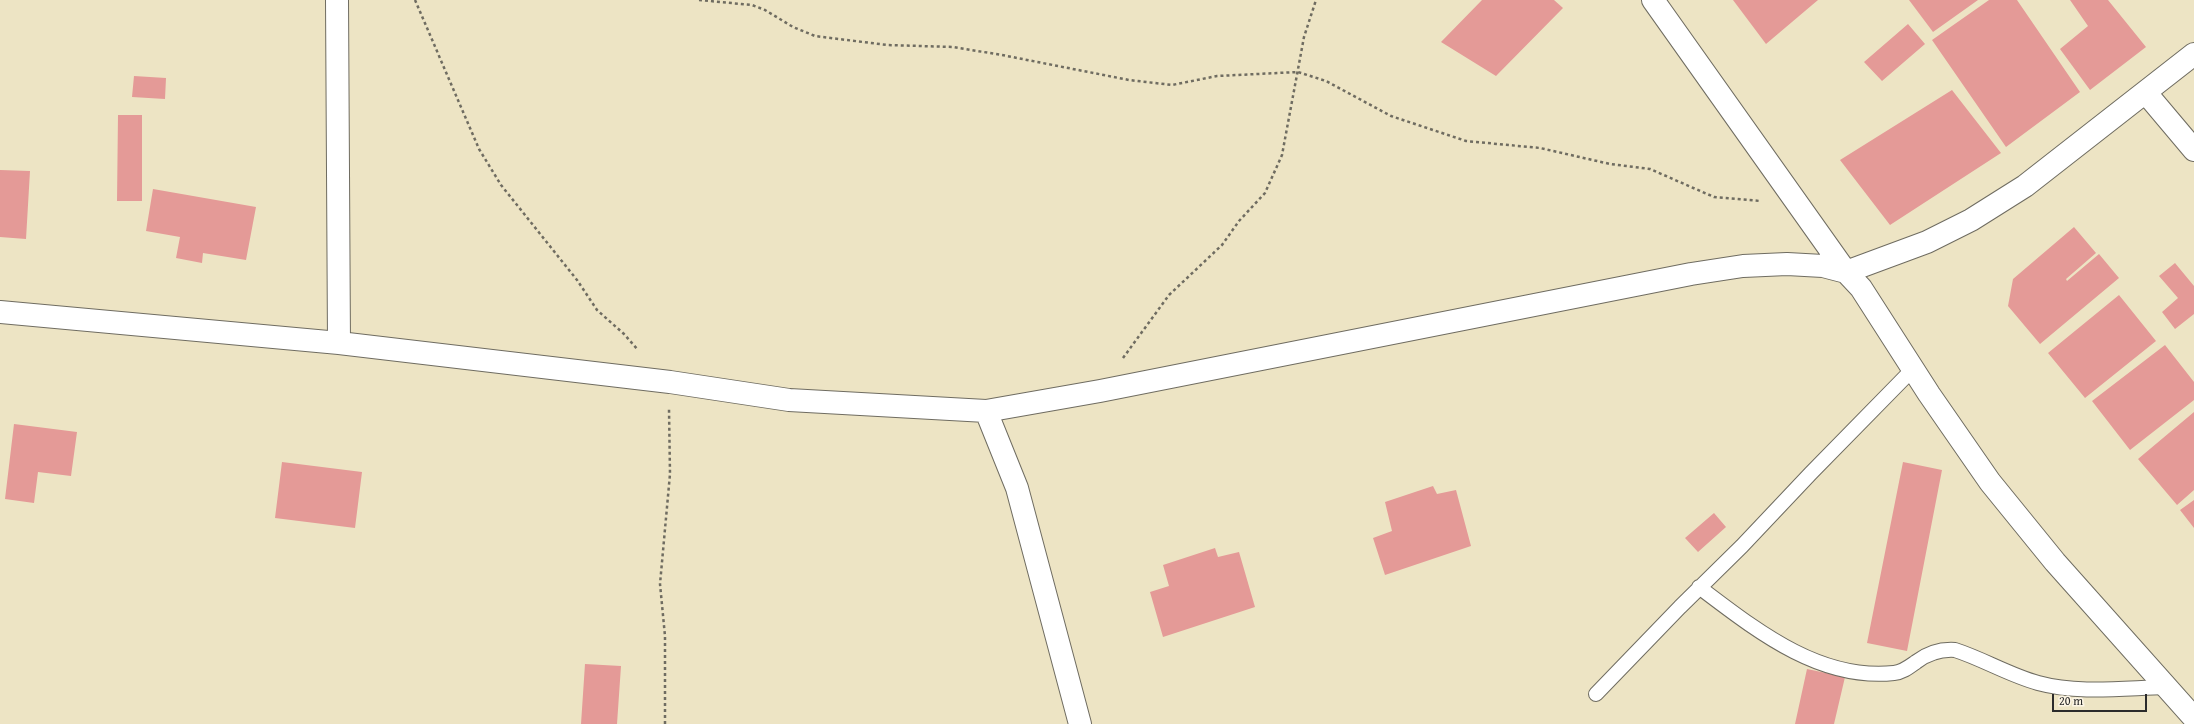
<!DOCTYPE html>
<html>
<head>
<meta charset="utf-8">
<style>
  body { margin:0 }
  #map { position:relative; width:2194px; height:724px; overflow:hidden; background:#ede4c4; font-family:"Gentium Book Plus",serif }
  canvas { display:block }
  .scale { position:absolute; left:2052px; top:694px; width:95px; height:18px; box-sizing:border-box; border:2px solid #2b2b2b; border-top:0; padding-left:5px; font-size:12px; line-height:14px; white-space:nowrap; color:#2b2b2b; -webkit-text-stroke:3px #fcf5e5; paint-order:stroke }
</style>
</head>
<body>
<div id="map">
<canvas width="2194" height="724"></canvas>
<div class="scale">20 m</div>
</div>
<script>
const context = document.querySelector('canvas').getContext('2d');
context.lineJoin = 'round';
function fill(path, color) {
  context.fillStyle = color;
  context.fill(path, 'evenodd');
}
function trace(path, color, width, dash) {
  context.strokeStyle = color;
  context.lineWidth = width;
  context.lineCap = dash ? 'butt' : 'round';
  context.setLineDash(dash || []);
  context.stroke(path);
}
const building = new Path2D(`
  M1482,0H1554L1563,8L1496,76L1441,42Z
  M1733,0H1818L1766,44Z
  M1909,0H1978L1933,32Z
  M1989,0H2017L2080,92L2006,147L1932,40Z
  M2070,0H2108L2146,47L2090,90L2060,49L2088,26Z
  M1908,24L1925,44L1882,81L1864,62Z
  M134,76L166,78L165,99L132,97Z
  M1952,90L2001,153L1890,225L1840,160Z
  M118,115H142V201H117Z
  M0,170L30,171L26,239L0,237Z
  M153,189L256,207L246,260L203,253L202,263L176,258L180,237L146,231Z
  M2074,227L2096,253L2066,279L2067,281L2099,254L2119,278L2040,344L2008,306L2013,279Z
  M2175,263L2194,286V314L2175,329L2162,312L2178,298L2159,276Z
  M2119,295L2156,341L2085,398L2048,353Z
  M2165,345L2194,382V400L2130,450L2092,401Z
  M2194,412V490L2177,505L2138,459Z
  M14,424L77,432L71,476L38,472L34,503L5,499Z
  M282,462L362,472L355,528L275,518Z
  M1903,462L1942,470L1907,651L1867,643Z
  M1433,486L1437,494L1456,490L1471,546L1385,575L1373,538L1392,531L1385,502Z
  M2194,500V528L2180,510Z
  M1714,513L1726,527L1698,552L1685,538Z
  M1215,548L1218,557L1239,552L1255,607L1163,637L1150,592L1169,586L1163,565Z
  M585,664L621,666L617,724H581Z
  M1807,669L1845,677L1834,724H1795Z`);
const path = new Path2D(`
  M415,0L479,149L501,185L577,280L597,310L624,334L638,350
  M699,0L752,5L765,10L793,27L815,36L887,45L953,47L1002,55L1129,80L1172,85L1217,76L1298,72L1326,81L1391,116L1466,141L1540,148L1610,164L1650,169L1714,197L1760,201
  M1123,358L1169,295L1222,245L1239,221L1265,193L1282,155L1304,37L1316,0
  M665,724V636L660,584L670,474L669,409`);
const lane = new Path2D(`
  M1699,587C1756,630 1819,681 1894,673C1903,672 1909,667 1916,662C1928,653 1940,649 1955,650C1983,659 2009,675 2038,683C2078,694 2124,688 2165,687
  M1596,694L1680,607L1742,546L1811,473L1913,369`);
const street = new Path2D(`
  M337,0L339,343
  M1653,0L1846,272L1927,242L1971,220L2025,186L2194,54
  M2146,93L2194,150
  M0,312L339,343L670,382L789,400L986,411L1100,391L1691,274L1743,266L1787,264L1823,266L1846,272L1861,288L1929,394L1990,482L2055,562L2194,718
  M986,411L1017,488L1080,724`);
fill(building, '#e49a97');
trace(lane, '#6f6c61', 16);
trace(street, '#6f6c61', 24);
trace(path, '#6f6c61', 2.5, [3, 3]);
trace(lane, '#fff', 14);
trace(street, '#fff', 22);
</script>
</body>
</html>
